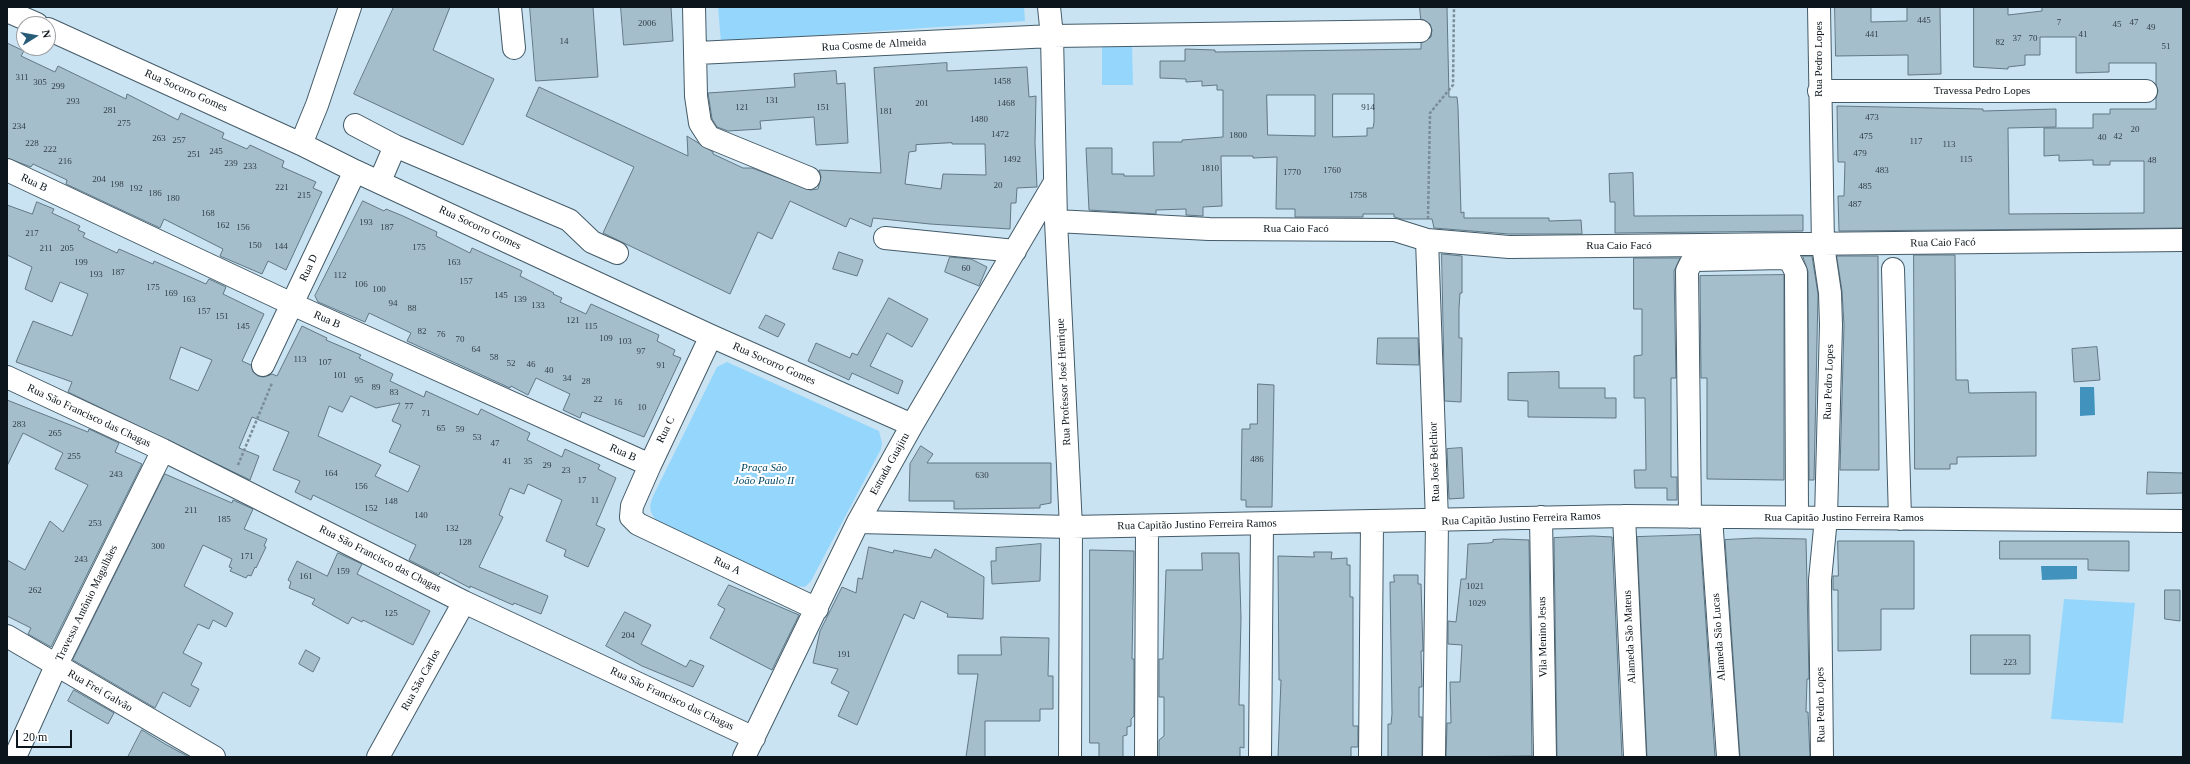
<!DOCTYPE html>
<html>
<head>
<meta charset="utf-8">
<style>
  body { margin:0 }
  #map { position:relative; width:2190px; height:764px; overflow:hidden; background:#c9e3f2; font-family:Georgia,serif }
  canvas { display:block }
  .frame { position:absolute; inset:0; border:8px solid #0c151b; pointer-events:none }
  .north { position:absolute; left:16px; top:16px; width:40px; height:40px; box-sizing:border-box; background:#fff; border:1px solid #9ea1a4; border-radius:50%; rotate:79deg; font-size:11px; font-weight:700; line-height:16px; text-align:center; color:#0c151b }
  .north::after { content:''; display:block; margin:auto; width:14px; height:18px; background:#275c78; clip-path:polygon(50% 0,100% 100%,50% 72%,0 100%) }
  .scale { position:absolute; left:16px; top:730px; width:56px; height:18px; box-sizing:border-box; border:2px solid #0c151b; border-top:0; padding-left:5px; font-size:12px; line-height:14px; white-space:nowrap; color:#0c151b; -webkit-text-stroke:3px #fff; paint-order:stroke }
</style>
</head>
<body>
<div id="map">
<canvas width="2190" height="764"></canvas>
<div class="frame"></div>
<div class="north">N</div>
<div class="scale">20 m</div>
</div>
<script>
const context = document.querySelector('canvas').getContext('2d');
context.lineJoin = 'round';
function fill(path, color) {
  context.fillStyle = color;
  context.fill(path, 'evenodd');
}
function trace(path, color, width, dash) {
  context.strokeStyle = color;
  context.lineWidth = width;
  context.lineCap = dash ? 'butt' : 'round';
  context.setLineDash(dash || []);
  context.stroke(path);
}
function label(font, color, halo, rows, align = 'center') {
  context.font = font + ' Georgia,serif';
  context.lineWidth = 4;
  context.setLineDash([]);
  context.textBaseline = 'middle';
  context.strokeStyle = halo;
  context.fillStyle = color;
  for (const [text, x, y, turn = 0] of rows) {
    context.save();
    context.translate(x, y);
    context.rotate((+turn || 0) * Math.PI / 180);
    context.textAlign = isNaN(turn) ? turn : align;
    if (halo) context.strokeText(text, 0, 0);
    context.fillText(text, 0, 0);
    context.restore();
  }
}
const green = new Path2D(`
  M718,7H1024L1025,21L721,42Z
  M1102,43H1132L1133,85H1102Z
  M727,362L879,431L882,443L881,449L811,581L805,587L796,586L662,524C642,511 652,499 660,482L717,367Z
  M2064,599L2135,603L2123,723L2051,719Z`);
const water = new Path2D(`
  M2080,387H2094L2095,415L2080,416Z
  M2041,566H2077V579L2042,580Z`);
const building = new Path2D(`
  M394,7H450L433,50L494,79L463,145L354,94Z
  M530,7H593L598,77L536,81Z
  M621,7H671L673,41L624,45Z
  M1420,7H1447L1449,97H1457L1458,107L1461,213L1464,212V218H1549V221L1581,220L1582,234H1509L1434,228L1432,219H1402L1394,217V214H1363V217H1295V209H1276L1277,157L1253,158V156H1221L1222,206L1203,207V216L1186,215V209L1156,210V214L1089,210L1086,148H1112V174H1124V176H1154L1153,142H1182V140L1223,137V90H1217V85L1202,86V81L1186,82V79L1160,78V61H1185V49L1215,50V52L1421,49V43L1431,37L1432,30L1430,24L1421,19ZM1333,94H1374V122L1373,128H1367V136L1333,137ZM1267,95H1315V136L1268,135Z
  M1835,7H1871V22L1907,21V7H1940L1941,74L1908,75V55L1836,56Z
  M1974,7H2008V15L2042,11V7H2183V228L1839,231L1838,196H1844L1845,162H1838L1837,106L1983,109V111L2056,109V127L2008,128L2009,214L2144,213V161H2110V165H2093V160L2059,161V155L2044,156V128H2093V114H2110V109H2156V98L2158,91L2156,84V63H2109V72L2076,73V37H2040V55H2025V65L2008,67V69L1974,67Z
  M7,43L24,51L21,56L55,72L58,66L126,99L127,94L178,120L181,113L224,133L222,138L247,149L250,145L284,161L282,167L316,182L313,188L322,192L286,270L268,261L262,274L220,256L223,249L164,219L160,228L66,184L67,180L33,164L31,167L7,158Z
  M947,63V71L1027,67L1029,97L1036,96L1035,143L1037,187L1017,188L1016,203H1011L1010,229L930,224L873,218L871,227L850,218L846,227L790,201L772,239L758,232L730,294L603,233L634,167L526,116L539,87L688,156L687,136L713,152V154L743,168H752L810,190L818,189L821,177L819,170L881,173L874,68ZM952,143V144H985L986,175L943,174L941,189L905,184L909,152L916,151V145Z
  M836,71L837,84L845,83L848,143L816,145L814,117L760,121L761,129L728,131L717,127L712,119L708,93L795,87L794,74Z
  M1633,173L1634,216L1803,215V231L1615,233V202H1610L1609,174Z
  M363,201L384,211L386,209L403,216L437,232L436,236L470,253L472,248L522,271L520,276L554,293L553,294L562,298L560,302L586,314L591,304L659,335L657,341L675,350L673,355L681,358L644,437L582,412L580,418L563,410L570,394L536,378L528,395L511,386L510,388L407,341L411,333L369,313L365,322L318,302L315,296Z
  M37,202L54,209L52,213L80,226L78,230L85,233L83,237L117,253L119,249L153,264L154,261L206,284L209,279L226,287L223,294L264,314L242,361L251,365L253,372L258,376L264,377L272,374L277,376L302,326L327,338L326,340L361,355L359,358L393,374L390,381L424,397L426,391L478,415L481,409L530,433L527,440L562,457L565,449L600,465L598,469L616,478L596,525L605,529L588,567L564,556L566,550L546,541L562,500L528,484L524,494L510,488L499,515L503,517L479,567L548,596L541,614L514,603L513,605L470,586V588L440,572L439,575L409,560L416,545L313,495L311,500L295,492L300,481L273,470L289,432L252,417L239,448L259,456L250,480L68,392L72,382L16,362L33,321L72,336L88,294L60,282L52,302L25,289L32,267L7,255V205L32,214ZM181,347L212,360L198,391L170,379ZM351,396L376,408L400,403L392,421L401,425L389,452L420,466L408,492L375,476L381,465L318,436L329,406L342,412Z
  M839,252L863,260L857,276L833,269Z
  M1442,254L1462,256V293H1460L1459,308V338H1462L1461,402L1445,401Z
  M1914,255H1955L1956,380H1968L1969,393L2036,392V456L1957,457V464H1950V469H1915Z
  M1803,256H1812L1818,294L1814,480H1809L1808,272Z
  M1837,256H1878L1879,470H1840L1844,325L1842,291Z
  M950,257L971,259L987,267L979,286L945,272Z
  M1634,258H1680L1674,271L1676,378H1671V477H1677V500H1667V488H1635L1634,470H1646L1645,398H1634V356L1642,355V309H1634Z
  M1784,275V480L1707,479V378H1701L1700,276Z
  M889,298L928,319L912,347L887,333L870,366L903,381L898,394L852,373L849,380L808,361L816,343L850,358L852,353L857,355Z
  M766,315L785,324L778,337L759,328Z
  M1378,338H1418L1419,365L1377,364Z
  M2097,347L2100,380L2074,382L2072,349Z
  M1559,372V388H1605V398H1616V418L1528,417V401L1508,400V373Z
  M1258,384L1274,385L1272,507H1246V500H1241L1242,429H1250V424H1257Z
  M7,400L88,432L89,429L119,443L115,452L142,464L51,647L28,634L31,628L7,616V560L25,570L50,521L63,532L88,485L55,469L63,453L23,433L7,466Z
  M921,446L933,454L927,463H1051V503L1040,505V508L954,509V501H909L910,464Z
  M1462,448L1464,498L1449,499L1447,449Z
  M2148,472L2183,473V493L2147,494Z
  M165,474L232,503L233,500L253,509L244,529L267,539L264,546L266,547L256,568L255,567L251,576L248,575L246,578L230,571L232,568L229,567L232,559L203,545L184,586L233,613L226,627L213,620L209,629L198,624L183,653L202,663L191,685L199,689L190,707L163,692L155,708L73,660Z
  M1700,535L1715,757H1647L1637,537Z
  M1593,536L1612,537L1622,757H1557L1554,538Z
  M1756,538L1806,539L1809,679H1807L1806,712H1808L1810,757H1740L1725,540Z
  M1503,539L1529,540L1532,756L1446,757L1447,723H1451L1450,682H1460L1462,645L1448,644V621L1456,622L1461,579H1466L1468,544L1489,543L1493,542V540Z
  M1838,541H1914V609H1881V650L1838,651V590H1833V576H1838Z
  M2000,541H2129V571L2088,570V559H2000Z
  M1041,544L1040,581L992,584L991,561H996V548Z
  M869,547L893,553L894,550L931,558L935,549L984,577L983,619L947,617L948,614L921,601L914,619L904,614L857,725L838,716L849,692L831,683L838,669L813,663L820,631L842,587L856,593L858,578L862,579Z
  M1090,550L1134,551L1132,659H1134V716L1131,719V726L1127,727V735L1123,736V757H1099V743H1090Z
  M1314,552H1332L1331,559L1347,558V565H1350V597H1353V726H1358V747H1351V757H1278L1281,680H1279L1278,556L1314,557Z
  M338,553L362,564L357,574L430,611L413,645L363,620L362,622L352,617L348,624L312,604L315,599L289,588L291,582L288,580L297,561L327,576Z
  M1202,553H1239L1241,618L1239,705H1244V748L1240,747V757H1159V740L1164,736V697H1159V659H1163L1166,570H1202Z
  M1394,575H1418V584H1421L1423,651H1421L1422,687H1419V717H1422V757H1388V724H1391L1392,714L1390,582H1394Z
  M729,585L799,615L772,670L710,638L725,609L718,605Z
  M2165,590H2180V621L2165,619Z
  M625,612L651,625L641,644L686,667L690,660L704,666L693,687L642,666L606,646Z
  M1971,635H2030V674H1971Z
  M1001,637L1049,638L1048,676H1053V709H1040V721H985V757H966L978,674H958V655H1001Z
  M306,650L320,658L313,672L299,664Z
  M74,690L114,713L108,724L68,701Z
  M142,730L165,744L189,757H128Z`);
const path = new Path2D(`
  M1428,219L1430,113L1453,85L1454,7
  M238,465L272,383`);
const minor = new Path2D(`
  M510,7L514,48
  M694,7L696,96L700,123L709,137L809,178
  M1049,7L1052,36L1056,221L1071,527L1070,757
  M1819,7L1823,245L1830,293L1831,325L1826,518L1820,580L1822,757
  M7,11L37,24
  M48,29L301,144L355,171L711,336L912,425
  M697,53L1052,36L1420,31
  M1819,91H2146
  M355,125L395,146L569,220L592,242L617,253
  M301,144L317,105L350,7
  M7,170L292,304L650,465
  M380,181L395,146
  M1056,221L1209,229L1395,230L1427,240L1509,247L2183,240
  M885,238L1015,251
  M1427,240L1437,521L1434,757
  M1893,269L1900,519
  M711,336L650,465L632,506L631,517L638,524L817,609
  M263,365L355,171
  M7,377L163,450L464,602L754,738
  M1624,516L1635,757
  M1541,517L1545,757
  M1690,517L1687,271L1691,263L1696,260L1781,258L1790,260L1796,272L1797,517
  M1711,517L1728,757
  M858,522L1071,527L1624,516L2183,521
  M7,636L214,757
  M15,757L56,666L163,450
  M378,757L464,602
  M744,757L858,522L912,425L1055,182
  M1146,757L1147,526
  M1260,757L1262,525
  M1370,757L1372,522`);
const numberNames = [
  ["445",1924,21],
  ["7",2059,23],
  ["47",2134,23],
  ["2006",647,24],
  ["45",2117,25],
  ["49",2151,28],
  ["441",1872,35],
  ["41",2083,35],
  ["37",2017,39],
  ["70",2033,39],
  ["14",564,42],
  ["82",2000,43],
  ["51",2166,47],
  ["311",22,78],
  ["1458",1002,82],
  ["305",40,83],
  ["299",58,87],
  ["131",772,101],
  ["293",73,102],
  ["201",922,104],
  ["1468",1006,104],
  ["121",742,108],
  ["151",823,108],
  ["914",1368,108],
  ["281",110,111],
  ["181",886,112],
  ["473",1872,118],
  ["1480",979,120],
  ["275",124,124],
  ["234",19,127],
  ["20",2135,130],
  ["1472",1000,135],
  ["1800",1238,136],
  ["475",1866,137],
  ["42",2118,137],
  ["40",2102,138],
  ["263",159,139],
  ["257",179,141],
  ["117",1916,142],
  ["228",32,144],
  ["113",1949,145],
  ["222",50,150],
  ["245",216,152],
  ["479",1860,154],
  ["251",194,155],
  ["1492",1012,160],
  ["115",1966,160],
  ["48",2152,161],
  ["216",65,162],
  ["239",231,164],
  ["233",250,167],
  ["1810",1210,169],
  ["1760",1332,171],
  ["483",1882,171],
  ["1770",1292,173],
  ["204",99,180],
  ["198",117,185],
  ["20",998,186],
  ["485",1865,187],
  ["221",282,188],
  ["192",136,189],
  ["186",155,194],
  ["215",304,196],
  ["1758",1358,196],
  ["180",173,199],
  ["487",1855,205],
  ["168",208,214],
  ["193",366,223],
  ["162",223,226],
  ["156",243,228],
  ["187",387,228],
  ["217",32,234],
  ["150",255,246],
  ["144",281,247],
  ["175",419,248],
  ["211",46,249],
  ["205",67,249],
  ["199",81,263],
  ["163",454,263],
  ["60",966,269],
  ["187",118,273],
  ["193",96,275],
  ["112",340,276],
  ["157",466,282],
  ["106",361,285],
  ["175",153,288],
  ["100",379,290],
  ["169",171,294],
  ["145",501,296],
  ["163",189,300],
  ["139",520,300],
  ["94",393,304],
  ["133",538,306],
  ["88",412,309],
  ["157",204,312],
  ["151",222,317],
  ["121",573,321],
  ["145",243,327],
  ["115",591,327],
  ["82",422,332],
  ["76",441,335],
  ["109",606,339],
  ["70",460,340],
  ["103",625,342],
  ["64",476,350],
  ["97",641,352],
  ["58",494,358],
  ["113",300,360],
  ["107",325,363],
  ["52",511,364],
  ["46",531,365],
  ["91",661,366],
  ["40",549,371],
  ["101",340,376],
  ["34",567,379],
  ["95",359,381],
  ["28",586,382],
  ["89",376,388],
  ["83",394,393],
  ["22",598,400],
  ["16",618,403],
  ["77",409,407],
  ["10",642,408],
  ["71",426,414],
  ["283",19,425],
  ["65",441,429],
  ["59",460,430],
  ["265",55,434],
  ["53",477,438],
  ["47",495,444],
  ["255",74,457],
  ["486",1257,460],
  ["41",507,462],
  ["35",528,462],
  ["29",547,466],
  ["23",566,471],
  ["164",331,474],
  ["243",116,475],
  ["630",982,476],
  ["17",582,481],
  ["156",361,487],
  ["11",595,501],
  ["148",391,502],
  ["152",371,509],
  ["211",191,511],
  ["140",421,516],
  ["185",224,520],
  ["253",95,524],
  ["132",452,529],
  ["128",465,543],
  ["300",158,547],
  ["171",247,557],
  ["243",81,560],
  ["159",343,572],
  ["161",306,577],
  ["1021",1475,587],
  ["262",35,591],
  ["1029",1477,604],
  ["125",391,614],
  ["204",628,636],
  ["191",844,655],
  ["223",2010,663]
];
const streetNames = [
  ["Rua Cosme de Almeida",874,45,-3],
  ["Rua Pedro Lopes",1819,59,-90],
  ["Rua Socorro Gomes",186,91,24],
  ["Travessa Pedro Lopes",1982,91],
  ["Rua B",34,183,25],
  ["Rua Socorro Gomes",480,228,25],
  ["Rua Caio Facó",1296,229],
  ["Rua Caio Facó",1943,243,-1],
  ["Rua Caio Facó",1619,246],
  ["Rua D",309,268,-65],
  ["Rua B",327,320,24],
  ["Rua Socorro Gomes",774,364,24],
  ["Rua Professor José Henrique",1064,382,-93],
  ["Rua Pedro Lopes",1829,382,-88],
  ["Rua São Francisco das Chagas",89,416,25],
  ["Rua C",666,430,-64],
  ["Rua B",623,453,24],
  ["Rua José Belchior",1435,462,-92],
  ["Estrada Guajiru",890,464,-61],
  ["Rua Capitão Justino Ferreira Ramos",1844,518],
  ["Rua Capitão Justino Ferreira Ramos",1521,519,-2],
  ["Rua Capitão Justino Ferreira Ramos",1197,525,-1],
  ["Rua São Francisco das Chagas",380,559,27],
  ["Rua A",727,566,25],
  ["Travessa Antônio Magalhães",87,603,-64],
  ["Vila Menino Jesus",1543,637,-91],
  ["Alameda São Mateus",1630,637,-93],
  ["Alameda São Lucas",1719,637,-94],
  ["Rua São Carlos",421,680,-61],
  ["Rua Frei Galvão",100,691,30],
  ["Rua São Francisco das Chagas",672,699,25],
  ["Rua Pedro Lopes",1821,705,-91]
];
const parkNames = [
  ["Praça São",764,468],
  ["João Paulo II",764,481]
];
fill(green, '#95d6fc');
fill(water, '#4193be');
fill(building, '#a5becc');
trace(building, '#617886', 1);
trace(minor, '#445b68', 24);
trace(path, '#7a8d98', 2.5, [3, 2]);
trace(minor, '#fff', 22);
label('9px', '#323f47', null, numberNames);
label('11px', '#0c151b', '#fff', streetNames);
label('italic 11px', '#004663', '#fff', parkNames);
</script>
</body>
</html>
